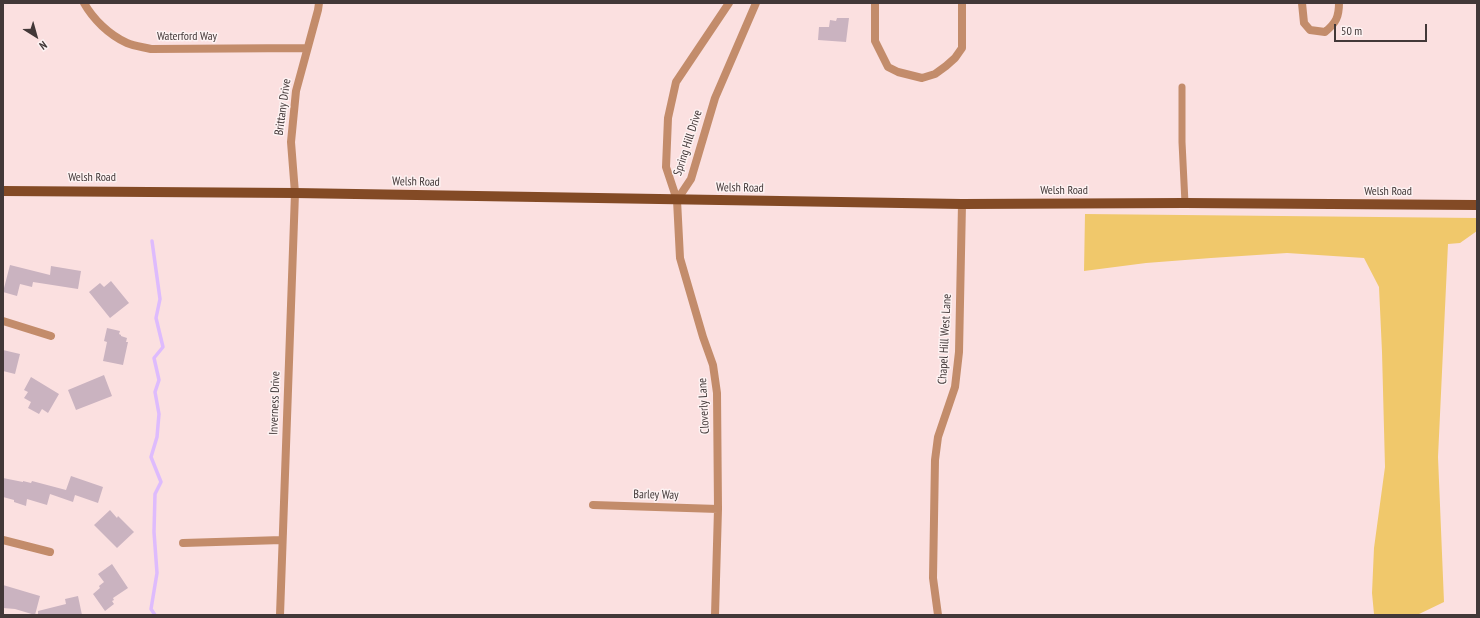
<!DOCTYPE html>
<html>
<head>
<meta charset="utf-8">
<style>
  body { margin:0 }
  #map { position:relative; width:1480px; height:618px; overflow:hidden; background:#fbe0e0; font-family:"PT Sans Narrow",sans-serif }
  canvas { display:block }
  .frame { position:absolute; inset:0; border:4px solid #423838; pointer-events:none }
  .north { position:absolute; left:16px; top:16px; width:40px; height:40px; -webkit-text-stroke:3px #fdf2f2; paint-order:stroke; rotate:143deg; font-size:11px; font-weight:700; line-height:16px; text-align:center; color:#423838 }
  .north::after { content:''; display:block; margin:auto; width:14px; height:18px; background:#423838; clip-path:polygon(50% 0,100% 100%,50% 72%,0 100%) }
  .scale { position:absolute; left:1334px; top:24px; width:93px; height:18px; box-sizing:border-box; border:2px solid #423838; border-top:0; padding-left:5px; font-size:12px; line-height:14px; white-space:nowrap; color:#423838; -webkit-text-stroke:3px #fdf2f2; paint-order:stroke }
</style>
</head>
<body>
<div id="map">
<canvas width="1480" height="618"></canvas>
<div class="frame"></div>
<div class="north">N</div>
<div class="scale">50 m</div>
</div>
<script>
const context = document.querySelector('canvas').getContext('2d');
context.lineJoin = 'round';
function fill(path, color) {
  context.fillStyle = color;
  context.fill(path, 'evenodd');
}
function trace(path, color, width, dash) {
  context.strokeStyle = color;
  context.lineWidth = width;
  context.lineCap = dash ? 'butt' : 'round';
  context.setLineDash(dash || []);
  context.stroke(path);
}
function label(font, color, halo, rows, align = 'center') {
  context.font = font + ' "PT Sans Narrow",sans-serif';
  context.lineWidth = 3;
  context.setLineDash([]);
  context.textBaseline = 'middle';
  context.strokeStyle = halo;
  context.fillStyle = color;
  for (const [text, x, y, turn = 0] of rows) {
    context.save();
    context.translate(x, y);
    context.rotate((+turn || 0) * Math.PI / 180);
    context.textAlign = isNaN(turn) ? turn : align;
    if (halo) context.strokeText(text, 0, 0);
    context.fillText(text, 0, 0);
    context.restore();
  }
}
const green = new Path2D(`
  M1085,214L1477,218V231L1460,243L1448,244L1438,457L1444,602L1417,615H1374V614L1372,593L1374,548L1385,467L1382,352L1379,287L1364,258L1287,253L1211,258L1146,263L1084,271Z`);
const stream = new Path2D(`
  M152,241L160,299L156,318L163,347L154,358L159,380L155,392L159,414L157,437L151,457L161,482L155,494L154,532L157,573L151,609L155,615`);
const building = new Path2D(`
  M837,18H849L846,42L818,40L819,27H829L830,20L836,21Z
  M10,265L50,275L51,266L81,271L78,289L33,282L32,287L20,284L17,296L3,292Z
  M111,281L129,303L110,318L89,292L100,283L104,287Z
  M107,328L120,331L119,334L121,335V336L127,338L126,342H128L123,365L103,361L107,342L104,341Z
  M3,350L20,354L15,374L3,371Z
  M104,375L112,396L76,410L68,390Z
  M31,377L59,394L48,413L42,409L39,414L28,408L31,402L24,398L28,392L24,390Z
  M71,476L103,487L98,503L75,495L73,502L50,494L47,505L27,499L26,506L14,502V500L3,497V478L23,482V481L31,483L32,481L66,490Z
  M110,510L117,518L118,516L134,532L117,548L94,525Z
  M112,564L128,588L113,598L114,600L112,601L114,604L105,611L93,594L100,588L99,586L104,582L98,574Z
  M3,585L40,596L35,615L15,609L3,608Z
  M78,596L82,615H38V611L66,604L65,599Z`);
const lane = new Path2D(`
  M1182,87V142L1185,203`);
const street = new Path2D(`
  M84,3C93,19 109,35 127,43C134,46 143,47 151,49L307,48
  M875,3V41L888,67L898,72L922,78L935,74L946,66L955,58L962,48V3
  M1302,3L1304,23L1310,30L1325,32C1336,23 1339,17 1339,3
  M677,200L691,179L715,98L756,3
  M3,321L51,336
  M593,505L718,509
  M3,540L50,552
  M183,543L282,540
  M280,615L295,193L291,142L296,91L318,10L319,3
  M715,615L718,509L717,393L713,365L703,337L680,258L677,200L666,167L668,118L676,82L729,3
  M938,615L933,578L935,460L938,437L955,387L959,352L962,204`);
const primary = new Path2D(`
  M3,191L295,193L962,204L1185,203L1477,205`);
const streetNames = [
  ["Waterford Way",187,37],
  ["Brittany Drive",283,107,-82],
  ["Spring Hill Drive",688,143,-72],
  ["Welsh Road",92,178],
  ["Welsh Road",416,182,1],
  ["Welsh Road",740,188,1],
  ["Welsh Road",1064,191],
  ["Welsh Road",1388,192],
  ["Chapel Hill West Lane",945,339,-87],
  ["Inverness Drive",275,403,-88],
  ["Cloverly Lane",704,406,-93],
  ["Barley Way",656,495,1]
];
fill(green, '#f0c86b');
trace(stream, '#debbfd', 3.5);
fill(building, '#cab3c0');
trace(lane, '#c38c6b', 7);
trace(street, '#c38c6b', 8);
trace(primary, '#834a25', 10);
label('12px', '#423838', '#fdf2f2', streetNames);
</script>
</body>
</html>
